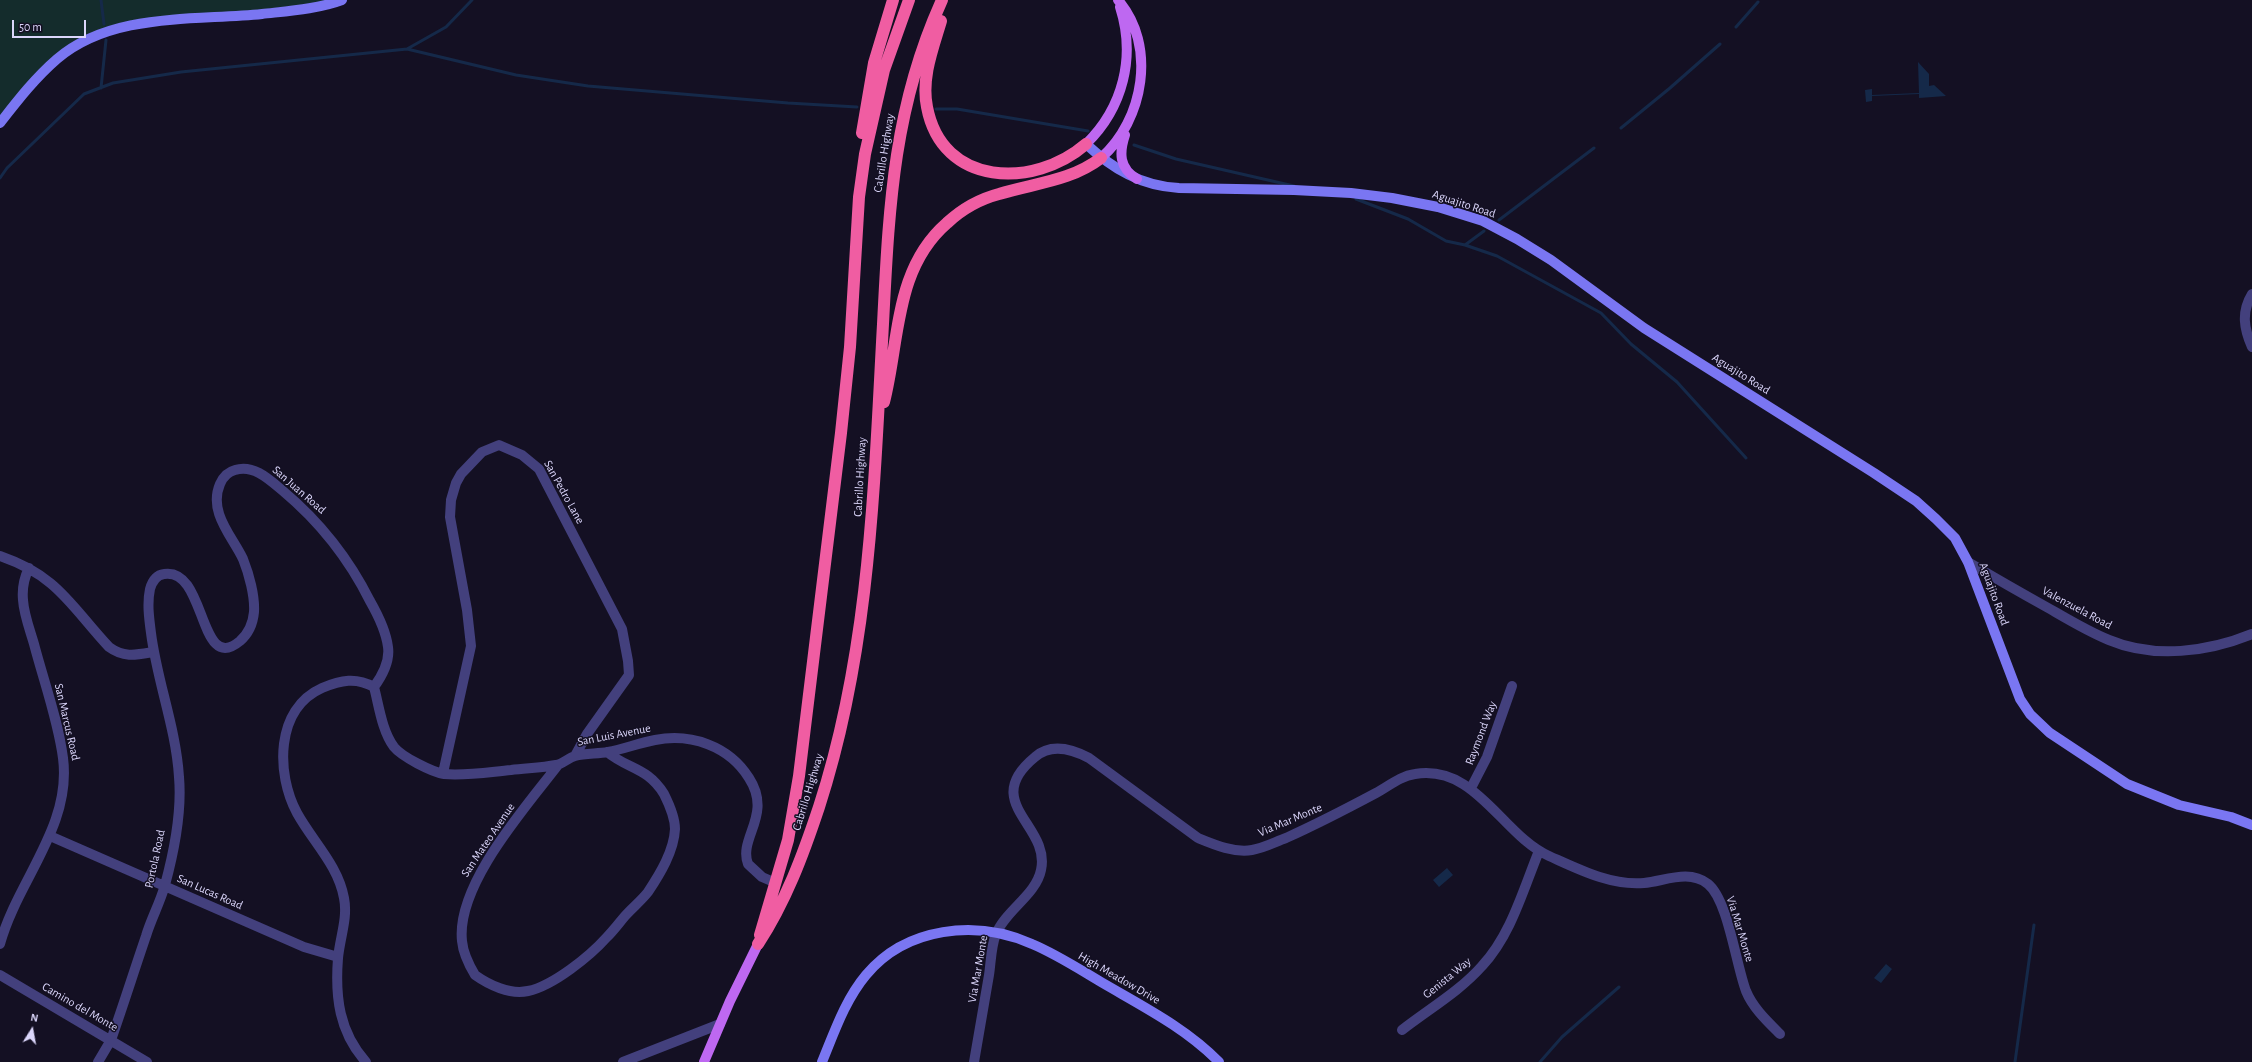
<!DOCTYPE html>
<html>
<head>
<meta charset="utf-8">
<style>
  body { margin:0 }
  #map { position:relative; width:2252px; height:1062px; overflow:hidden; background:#141023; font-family:"Alegreya Sans",sans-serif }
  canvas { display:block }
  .north { position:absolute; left:12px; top:1010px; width:40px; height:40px; -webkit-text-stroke:3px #141023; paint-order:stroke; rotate:11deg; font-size:11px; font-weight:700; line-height:16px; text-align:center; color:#dbd6fb }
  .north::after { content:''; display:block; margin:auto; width:14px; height:18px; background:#dbd6fb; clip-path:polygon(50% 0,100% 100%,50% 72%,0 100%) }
  .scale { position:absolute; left:12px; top:20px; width:74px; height:18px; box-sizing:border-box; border:2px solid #dbd6fb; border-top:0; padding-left:5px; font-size:12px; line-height:14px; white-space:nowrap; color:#dbd6fb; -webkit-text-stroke:3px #141023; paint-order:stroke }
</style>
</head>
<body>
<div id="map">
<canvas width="2252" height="1062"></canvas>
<div class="north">N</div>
<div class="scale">50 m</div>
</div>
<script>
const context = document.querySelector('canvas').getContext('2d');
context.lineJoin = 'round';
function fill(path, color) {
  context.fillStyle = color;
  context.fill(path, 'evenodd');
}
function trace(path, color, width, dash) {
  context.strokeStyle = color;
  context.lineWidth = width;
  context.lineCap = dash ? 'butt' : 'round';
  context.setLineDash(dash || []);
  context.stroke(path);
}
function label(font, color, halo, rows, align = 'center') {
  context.font = font + ' "Alegreya Sans",sans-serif';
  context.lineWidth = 3;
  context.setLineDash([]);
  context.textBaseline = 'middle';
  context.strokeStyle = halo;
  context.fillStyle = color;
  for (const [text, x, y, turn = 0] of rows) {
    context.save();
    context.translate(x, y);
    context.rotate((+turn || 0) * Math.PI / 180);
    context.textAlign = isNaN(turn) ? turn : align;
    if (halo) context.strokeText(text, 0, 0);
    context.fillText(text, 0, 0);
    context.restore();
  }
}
const green = new Path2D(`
  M0,0H342L129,26L58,58L0,123Z`);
const water = new Path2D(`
  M1918,62L1929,74V86L1934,85L1946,96L1919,98V94L1872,96V101L1866,102L1865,90L1872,89V95L1919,93Z
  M1447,868L1453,875L1439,887L1433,880Z
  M1886,964L1892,969L1881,983L1874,978Z`);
const stream = new Path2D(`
  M101,0L104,24
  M1736,27L1758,2
  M407,49L446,27L472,0
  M101,88L106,40
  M936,109H957L1088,131
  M1621,128L1670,88L1720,44
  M1134,145L1176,159L1294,186
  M0,178L7,168L84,94L113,83L181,72L407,49L516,75L588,86L788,103L857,107
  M1356,199L1408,219L1446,241L1465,245L1497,256L1601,313L1631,344L1677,382L1746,458
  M1499,220L1594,148
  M1465,245L1484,231
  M1540,1062L1562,1037L1619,987
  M2015,1062L2034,925`);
const street = new Path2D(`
  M2252,294C2241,312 2244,329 2252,347
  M0,556C58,576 70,605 109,647C124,658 136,655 153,652
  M1968,562C1995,578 2023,594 2050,609C2069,620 2089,632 2109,640C2154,659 2208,652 2252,634
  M374,687C379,706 382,731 394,747C402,757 432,772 444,774C466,776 489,772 511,770C526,768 541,768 556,765C563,764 568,758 575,756C585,753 597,754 608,752C624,749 639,743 655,740C691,733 729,746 749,778C773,815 738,838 748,864L762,877L776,883
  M558,765C525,808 456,885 462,941C463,952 469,965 475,975C489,985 510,995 528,991C553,986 590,956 607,937C614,930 619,923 625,916C632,908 641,901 648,892C660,874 674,851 675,829C675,817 669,804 664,794C647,767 629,770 607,752
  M443,773L471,646L467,610L450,517L451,500L456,483L461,474L482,452L499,445L522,455L539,469L622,629L628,661L629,675L587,734L575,756
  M1471,788L1487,757L1512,686
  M50,836L304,947L338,957
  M0,944C17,881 72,827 63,758C58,720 44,682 34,644C30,630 24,615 23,600C22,589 24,578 29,568
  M0,975L147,1062
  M1402,1030C1429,1009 1460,991 1482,966C1511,935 1523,890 1539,851
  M98,1062L111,1040C123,1006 134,971 146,936C151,919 160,903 165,885C174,852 182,812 179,777C176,728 157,681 151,633C149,618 147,603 150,589C152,582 156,575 164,574C207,567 198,676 240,641C248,634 253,623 254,612C255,596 249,574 243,559C232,536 208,512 220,484C223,477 227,472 235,470C254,464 270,480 283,491C320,522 348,557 370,601C378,615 386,631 388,647C390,661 382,676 374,687
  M366,1062C339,1032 335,997 338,958C340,937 348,918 344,898C338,865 313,842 297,813C276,774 275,709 322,688C341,680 356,677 374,687
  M623,1062L720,1024
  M974,1062C979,1033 984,1004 989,975C991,962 991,946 996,934C1006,910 1036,895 1041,870C1051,825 979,803 1035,757C1051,743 1072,749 1089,758L1198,838C1215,845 1234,853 1252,850C1264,848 1275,842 1286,838C1317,824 1346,809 1376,793C1389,786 1400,776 1415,774C1476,764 1502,835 1549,856C1578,869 1611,886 1644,883C1665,881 1689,869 1708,884C1728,900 1736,965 1746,991C1753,1008 1767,1021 1780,1034`);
const secondary = new Path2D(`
  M0,123C18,100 35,78 57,59C112,12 194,21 262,14C288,11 318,9 342,0
  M1086,144C1113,169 1141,186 1179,188L1294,190L1351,193L1392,198L1438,207L1483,221L1517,239L1551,260L1644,328L1874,473L1916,501L1936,519L1955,538L1968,562L2020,699L2030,714L2050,733L2127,784L2179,805L2231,817L2252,825
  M822,1062C834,1033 845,1000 866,975C906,927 976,919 1032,944C1056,954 1079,969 1101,982C1142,1006 1186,1028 1219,1062`);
const primary = new Path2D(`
  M1125,135C1119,153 1119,168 1137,179
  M1086,144C1123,108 1136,57 1120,7
  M1101,158C1144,120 1157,45 1118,0
  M704,1062L730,1001L758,944`);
const highway = new Path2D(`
  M941,21C933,48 921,78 927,107C942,187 1034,189 1086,144
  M862,133L874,63L893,0
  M884,402C900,339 894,269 947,223C962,209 980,199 999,194C1035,183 1071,181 1101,158
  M760,935L788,840L799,776L841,433L850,347L859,197L865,154L884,70L909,0
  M758,944C786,901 803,855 819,807C870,650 874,487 883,324C889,208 893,108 942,0`);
const streetNames = [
  ["Cabrillo Highway",884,153,-81],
  ["Aguajito Road",1464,204,18],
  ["Aguajito Road",1741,374,32],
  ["Cabrillo Highway",860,477,-87],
  ["San Juan Road",299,490,41],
  ["San Pedro Lane",564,492,61],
  ["Aguajito Road",1994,594,70],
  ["Valenzuela Road",2077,608,28],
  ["San Marcus Road",67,722,77],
  ["Raymond Way",1481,733,-69],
  ["San Luis Avenue",614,735,-11],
  ["Cabrillo Highway",808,792,-73],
  ["Via Mar Monte",1290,820,-23],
  ["San Mateo Avenue",488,840,-56],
  ["Portola Road",155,859,-78],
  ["San Lucas Road",210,892,24],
  ["Via Mar Monte",1740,929,73],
  ["Via Mar Monte",978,969,-80],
  ["High Meadow Drive",1119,978,30],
  ["Genista Way",1447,978,-39],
  ["Camino del Monte",80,1007,30]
];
fill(green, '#142c2c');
fill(water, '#152949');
trace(stream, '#152949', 3);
trace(street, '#43407d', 10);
trace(secondary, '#7a76f2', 10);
trace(primary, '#be68f1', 10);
trace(highway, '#f05da2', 12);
label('12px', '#dbd6fb', '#141023', streetNames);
</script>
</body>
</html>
